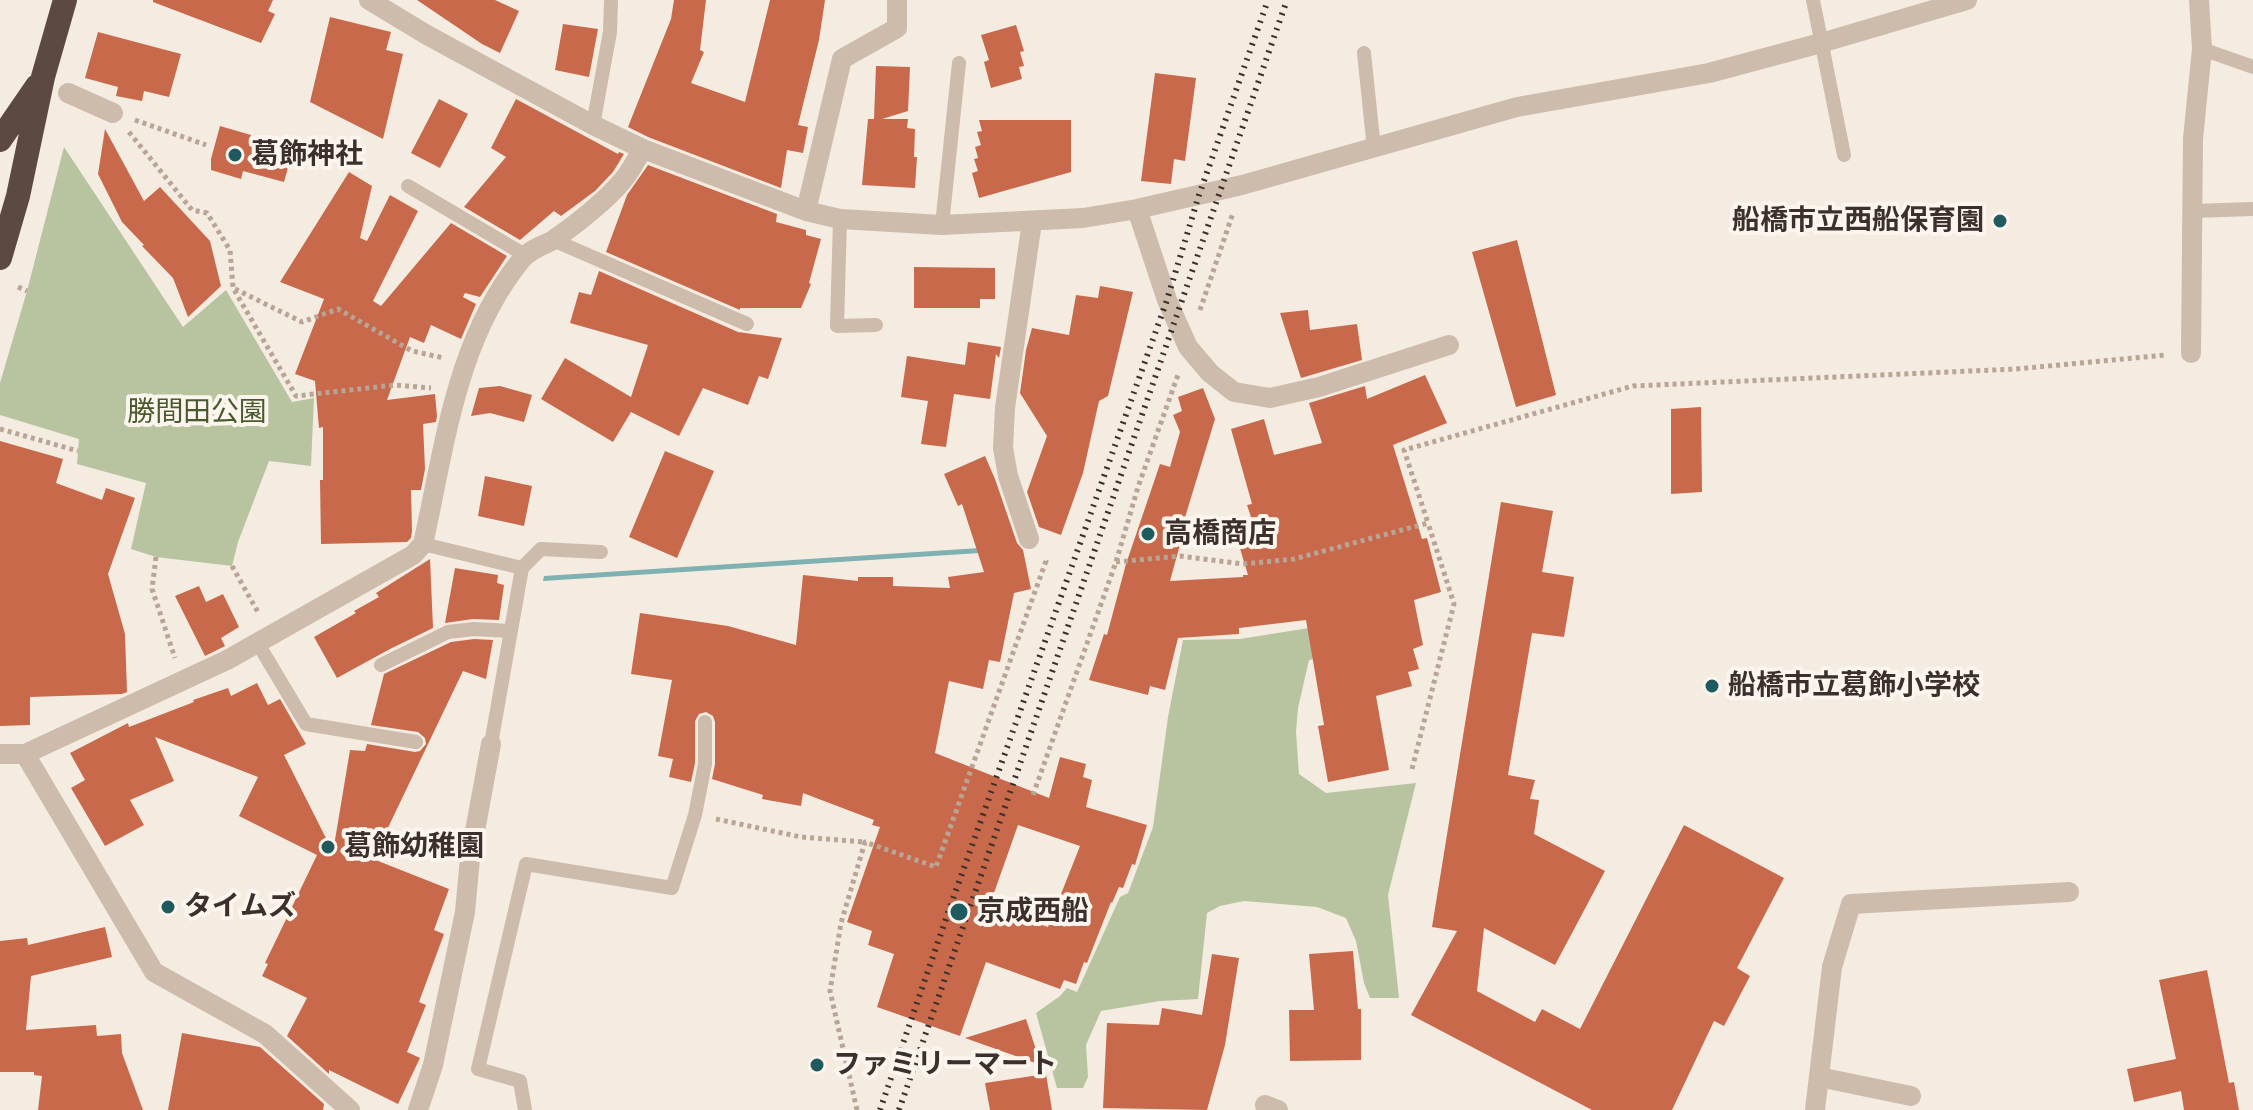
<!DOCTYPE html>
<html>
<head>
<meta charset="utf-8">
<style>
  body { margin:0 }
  canvas { display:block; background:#f4ebe1 }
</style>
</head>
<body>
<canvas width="2253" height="1110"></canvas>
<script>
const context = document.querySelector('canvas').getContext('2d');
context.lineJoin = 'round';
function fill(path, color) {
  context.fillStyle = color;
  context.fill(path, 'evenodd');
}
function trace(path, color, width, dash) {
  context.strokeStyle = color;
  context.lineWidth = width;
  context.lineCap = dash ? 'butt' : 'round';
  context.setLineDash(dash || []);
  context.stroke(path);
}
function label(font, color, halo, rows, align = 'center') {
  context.font = font + ' "Alegreya Sans","Noto Sans JP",sans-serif';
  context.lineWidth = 8;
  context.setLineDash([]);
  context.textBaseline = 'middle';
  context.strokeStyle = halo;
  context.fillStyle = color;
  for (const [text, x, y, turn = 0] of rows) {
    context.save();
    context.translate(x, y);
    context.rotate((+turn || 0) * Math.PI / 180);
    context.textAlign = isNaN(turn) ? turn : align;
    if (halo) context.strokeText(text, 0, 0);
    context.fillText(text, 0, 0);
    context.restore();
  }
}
const green = new Path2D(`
  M64,147L183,327L226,290L292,402L314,398L311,466L269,461L238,542L232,566L156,557L131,549L146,483L77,464L79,439L0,415V383L27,291Z
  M1359,620L1370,648L1309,660L1298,708L1296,732L1299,774L1326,793L1416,783L1388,895L1399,998H1370L1364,983L1356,941L1346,918L1317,907L1244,901L1220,906L1207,913L1198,999L1160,1001L1101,1011L1086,1045L1088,1077L1083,1088H1057L1036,1013L1060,996L1067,988L1077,992L1120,897L1128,893L1153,827L1168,717L1183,640L1240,639Z`);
const water = new Path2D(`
  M1011,546V551L543,581L544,576Z`);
const building = new Path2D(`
  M153,0H273L268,11L275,14L261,43L153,2Z
  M417,0H495L519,11L500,53L482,44Z
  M674,0H706L700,50L704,52L691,83L745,102L770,0H825L819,40L798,125L808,127L803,153L787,150L781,188L648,137L628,127L671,19Z
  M330,17L391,32L386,50L403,54L383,139L310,102Z
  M563,24L598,29L589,77L555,70Z
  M1016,25L1024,51L1020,52L1024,66L1019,67L1022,79L991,88L984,62L989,60L981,35Z
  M98,32L181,54L169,97L144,91L142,101L116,96L118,87L85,78Z
  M876,66L910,67L908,111L882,119H908L907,128L915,129L914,157H917L915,188L862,185L868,119H874Z
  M1155,73L1196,78L1185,161L1174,159L1171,184L1141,181Z
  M439,99L468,114L440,168L411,153Z
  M516,99L618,154L619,152L624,154L613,172L595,191L561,216L554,211L520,240L464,207L506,157L491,148Z
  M979,120H1071V172L979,198L972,173L978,171L974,159L978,158L975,147L981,145L977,132L982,131Z
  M220,126L251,135L249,143L292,154L284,182L243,171L241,179L211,170V159Z
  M105,129L144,201L160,187L210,241L221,286L188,317L173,278L142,246L144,245L122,222L98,174Z
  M648,165L777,214L776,222L806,230V235L821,239L809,283L811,284L801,308H740V310L606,252L627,195Z
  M349,172L372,186L360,238L367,241L390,195L418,211L373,301L381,306L451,223L507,256L480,297L465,293L463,297L476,304L461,339L431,325L424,343L410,337L387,400L435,394L437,416L436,422L423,424L425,469L421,490H411L412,531L411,538L407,542L321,544L320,480H323V427L319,428L315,381L295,374L324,299L280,282Z
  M1517,240L1556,395L1516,407L1472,252Z
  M914,267L995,268V299H980V308H914Z
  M599,271L738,332L782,338L768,379L759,376L748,405L703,388L679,436L631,412L613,442L541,399L565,358L631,397L648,345L570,323L579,292L591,295Z
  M1100,286L1133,292L1108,396L1099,401L1083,473L1061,535L1039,527L1027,492L1047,436L1020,393L1026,350L1032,328L1069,335L1076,295L1098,298Z
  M1308,310L1310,330L1357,324L1362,360L1301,378L1280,313Z
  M968,342L1001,347L999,358L996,354L990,399L954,394L946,447L921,444L928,401L901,397L907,356L965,365Z
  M1425,375L1447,423L1393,445L1422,539L1427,538L1441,592L1414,600L1423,645L1413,649L1419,669L1408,672L1412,686L1376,696L1389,770L1328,782L1318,726L1324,725L1306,620L1239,628V634L1178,638L1165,690L1150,686L1148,695L1089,680L1104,634L1107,635L1126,564L1160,464L1170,467L1180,432L1173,415L1182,411L1178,397L1203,388L1215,419L1183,524L1186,523L1170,581L1243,577V575H1248L1236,535L1255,529L1247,505L1252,504L1231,429L1264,419L1274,455L1322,443L1309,403L1365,386L1367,399Z
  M500,386L532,395L524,422L490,413L471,416L479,388Z
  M1701,407L1702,492L1671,494V409Z
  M0,441L63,459L56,483L102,500L106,488L135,498L108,574L125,634L127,692L122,694L30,697V725L0,726Z
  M665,451L714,471L677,558L629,537Z
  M985,456L995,479L1017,543L1023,550L1031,589L1014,593L1000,662L989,660L983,689L949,681L935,753L1049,798L1060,757L1086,764L1083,777L1092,780L1086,807L1147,825L1135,865L1132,864L1123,888L1119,887L1112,903L1111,902L1087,963L1084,962L1076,984L1064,980L1060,989L986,962L960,1036L877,1007L894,954L868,945L872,931L847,922L880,827L872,825L874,820L803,793L801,806L762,799L763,795L712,779L715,764V722L713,716L706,712L699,714L695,721V763L691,782L669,777L673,759L658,756L672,680L631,674L640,613L728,626L796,645L803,575L858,581V577H893V586L950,588L948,577L984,572L962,504L958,506L944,474ZM1018,825L1080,846L1048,927L989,907Z
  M485,476L532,486L524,526L478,516Z
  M1501,502L1553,511L1542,572L1574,577L1564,637L1532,633L1508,775L1535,780L1530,799L1539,800L1534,834L1605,871L1555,965L1484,928L1477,991L1535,1022L1542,1009L1580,1029L1684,825L1784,878L1737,968L1750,976L1724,1026L1714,1021L1672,1110H1592L1411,1015L1457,931L1432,927Z
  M430,559L433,628L390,649L337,678L314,637L356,613L354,611L379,597L376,593Z
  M455,568L498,575L497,583L504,585L499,620L473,619L445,623Z
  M199,586L206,602L223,594L239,627L221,638L225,646L205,656L175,596Z
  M474,639L493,640L486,679L463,671L373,859L449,889L434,930L444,934L419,1002L426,1005L407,1052L420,1058L398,1104L329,1070V1074L287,1036L307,998L262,976L268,964L265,963L317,855L239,816L258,777L155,737L174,781L130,800L144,825L105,846L71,788L85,780L70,753L128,723L129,727L194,702L193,700L228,688L231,696L257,683L268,705L280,699L306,744L284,755L333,852L350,750L365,751L367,744L415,752L420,751L426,744L425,738L418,732L371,725L384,674L451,642Z
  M105,927L112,957L31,976L26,1030L96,1025L97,1036L121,1034L122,1053L143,1110H38L42,1076L34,1075V1072H0V941L27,938L28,945Z
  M1353,951L1358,1009H1361V1060L1290,1061L1289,1010H1314L1309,954Z
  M1212,954L1239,958L1225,1045L1207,1110L1103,1108L1107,1023L1159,1025L1162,1008L1202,1015Z
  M2207,970L2229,1083L2234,1082L2239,1110H2184L2181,1091L2134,1102L2127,1069L2176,1059L2159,980Z
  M1026,1019L1041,1065L965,1038Z
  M182,1033L260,1047L324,1104L323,1110H168Z
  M1046,1074L1052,1110H990L985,1083Z`);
const path = new Path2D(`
  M135,120L206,145
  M129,132L192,210L207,213L230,250L233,288L296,396L395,385L431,388
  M18,287L27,291
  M235,289L302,322L338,309L412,351L444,358
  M1200,310L1233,213
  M0,429L78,451
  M156,557L152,589L175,658
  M1116,562L1180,556L1243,564L1294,559L1428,523L1404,450L1633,386L2016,369L2166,355
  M232,566L259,614
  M1412,769L1454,604L1428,523
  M1033,795L1116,562L1138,487L1179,372
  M716,819L801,837L865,842
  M857,1110L830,991L841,923L865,842L936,867L1046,561L1045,559`);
const lane = new Path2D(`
  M1813,0L1844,155
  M2202,49L2253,67
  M1364,53L1374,149
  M593,125L610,32L611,0
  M408,186L525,255
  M2194,211L2253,209
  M840,219L837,326L876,325
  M942,225L959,63
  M553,240L747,324
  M423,544L522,568L491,744
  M522,568L541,549L601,552
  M257,642L306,724L416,742
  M381,665L448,632L474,629L510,631
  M525,1110L520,1081L478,1069L526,864L672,888L695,815L705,764V722`);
const street = new Path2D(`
  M369,0L427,35L593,125L643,149L806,211L840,219L942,225L1083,218L1137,209L1242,185L1517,107L1709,73L1821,43L1967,0
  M68,93L113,113
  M1137,209L1167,300L1188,347L1210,373L1234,392L1270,398L1319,387L1449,345
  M806,211L842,59L897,28V0
  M2191,353L2193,139L2202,49L2199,0
  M1029,539L1008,476L1003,448L1005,408L1032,222
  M0,754H25L227,660L413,555L423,544C445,446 456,339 522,259C530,249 543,246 553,240C574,226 608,199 623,180C631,171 636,159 643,149
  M25,754L154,972L265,1034L350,1110
  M1819,1077L1911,1096
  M1265,1105L1278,1110
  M418,1110L433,1065L465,912L470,858L491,744
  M1815,1110L1832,967L1851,904L2069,892`);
const highway = new Path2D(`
  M0,140L37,86
  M0,258L18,196L43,77L65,0`);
const rail = new Path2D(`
  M880,1110L949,910L1167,300L1199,195L1268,0
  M899,1110L1287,0`);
const markers = [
  [235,155,8,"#1f5a5e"],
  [2000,221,8,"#1f5a5e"],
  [1148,534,8,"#1f5a5e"],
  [1712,686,8,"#1f5a5e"],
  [328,847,8,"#1f5a5e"],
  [168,907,8,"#1f5a5e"],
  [959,912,10,"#1f5a5e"],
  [817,1065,8,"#1f5a5e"]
];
const poiNames = [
  ["葛飾神社",251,155],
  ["船橋市立西船保育園",1984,221,"right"],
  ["高橋商店",1164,534],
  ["船橋市立葛飾小学校",1728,686],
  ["葛飾幼稚園",344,847],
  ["タイムズ",184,907],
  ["京成西船",977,912],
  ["ファミリーマート",833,1065]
];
const parkNames = [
  ["勝間田公園",197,413]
];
fill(green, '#b8c4a0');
fill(water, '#7fb0b2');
fill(building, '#c8694b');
trace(path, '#b9a596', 5, [4, 4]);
trace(lane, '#cdbbac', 14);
trace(street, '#cdbbac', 20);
trace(highway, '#5c4a42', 24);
trace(rail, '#3b302b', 6, [2, 6]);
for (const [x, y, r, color] of markers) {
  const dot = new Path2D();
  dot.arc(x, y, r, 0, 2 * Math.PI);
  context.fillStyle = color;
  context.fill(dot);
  trace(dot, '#fbf5ee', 3);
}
label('bold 28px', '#3b302b', '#fbf5ee', poiNames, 'left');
label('28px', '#4a5a2e', '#fbf5ee', parkNames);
</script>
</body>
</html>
